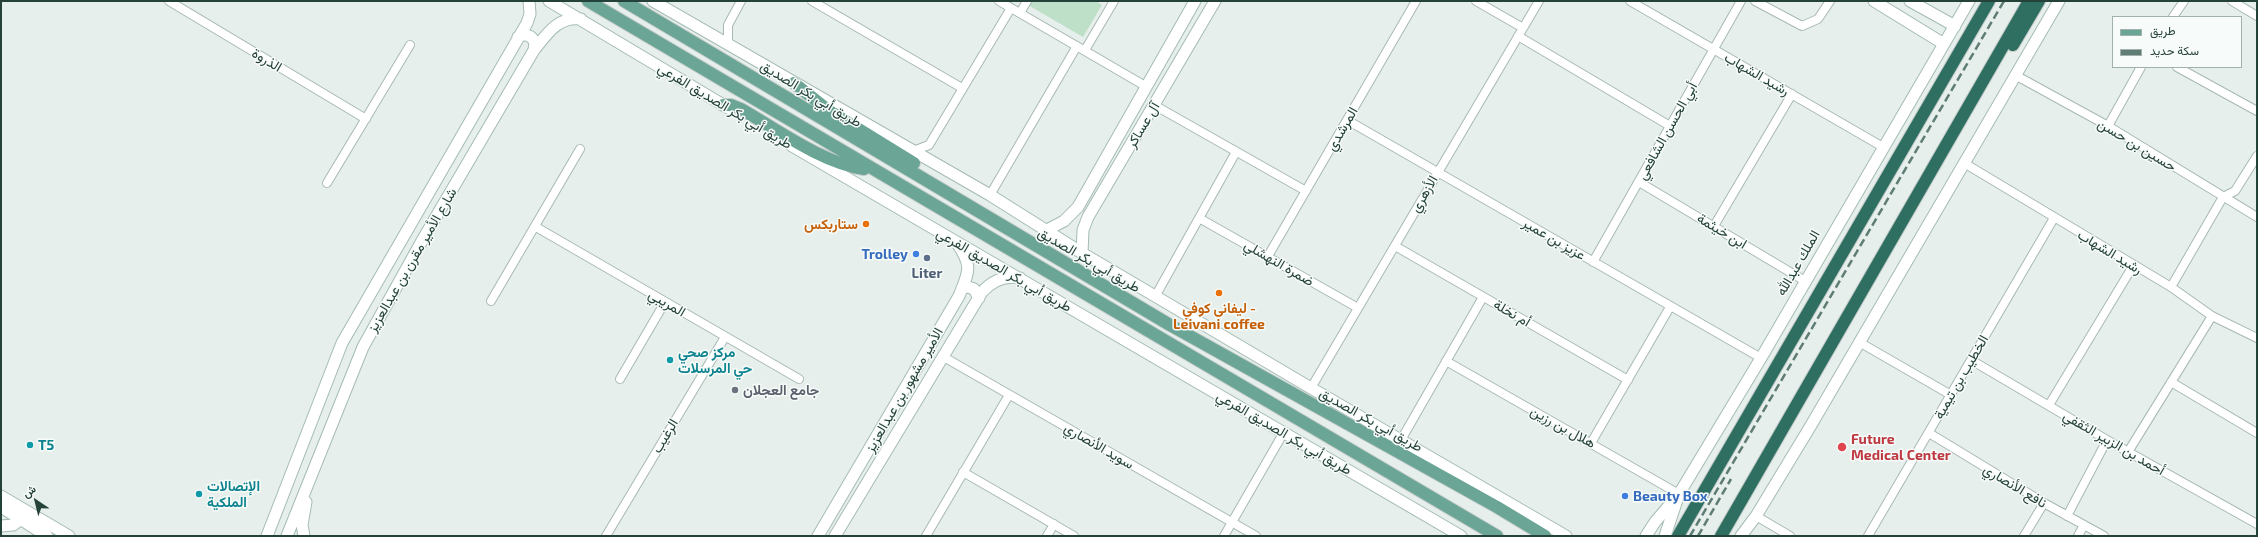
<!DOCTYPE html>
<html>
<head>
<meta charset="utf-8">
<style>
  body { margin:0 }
  #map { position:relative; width:2258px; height:537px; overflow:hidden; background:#e6efeb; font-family:"Exo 2",Vazirmatn,sans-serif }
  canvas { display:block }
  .frame { position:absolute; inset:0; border:2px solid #24423a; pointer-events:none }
  .legend { position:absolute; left:2112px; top:16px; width:130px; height:52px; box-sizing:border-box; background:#f7fbf9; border:1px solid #a3b1ad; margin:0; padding:5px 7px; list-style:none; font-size:12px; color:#24423a }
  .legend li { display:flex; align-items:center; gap:8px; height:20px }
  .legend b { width:20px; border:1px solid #a3b1ad }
  .north { position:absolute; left:16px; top:481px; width:40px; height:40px; -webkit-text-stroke:3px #f7fbf9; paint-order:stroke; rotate:325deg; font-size:11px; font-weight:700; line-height:16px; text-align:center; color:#24423a }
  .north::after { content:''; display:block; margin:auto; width:14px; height:18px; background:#24423a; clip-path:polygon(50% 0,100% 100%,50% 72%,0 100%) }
</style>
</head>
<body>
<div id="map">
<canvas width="2258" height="537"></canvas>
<div class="frame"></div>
<ul class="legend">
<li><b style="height:5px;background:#6aa596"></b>طريق</li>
<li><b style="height:5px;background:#5f7d75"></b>سكة حديد</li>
</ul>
<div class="north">ش</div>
</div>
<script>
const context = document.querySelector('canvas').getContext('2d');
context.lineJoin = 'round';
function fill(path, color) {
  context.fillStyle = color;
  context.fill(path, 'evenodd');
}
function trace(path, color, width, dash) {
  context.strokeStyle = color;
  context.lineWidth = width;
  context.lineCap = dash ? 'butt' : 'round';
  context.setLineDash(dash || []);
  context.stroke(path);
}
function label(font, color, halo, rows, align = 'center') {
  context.font = font + ' "Exo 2",Vazirmatn,sans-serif';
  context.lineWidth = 3;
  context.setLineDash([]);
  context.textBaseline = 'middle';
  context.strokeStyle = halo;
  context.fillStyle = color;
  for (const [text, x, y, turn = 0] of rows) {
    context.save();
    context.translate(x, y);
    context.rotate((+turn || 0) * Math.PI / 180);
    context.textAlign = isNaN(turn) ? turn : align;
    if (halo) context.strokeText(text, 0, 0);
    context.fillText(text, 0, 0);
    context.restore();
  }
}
const green = new Path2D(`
  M1030,1H1096L1102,5L1083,37L1028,5Z`);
const street = new Path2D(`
  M169,1L366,119
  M812,1L962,88
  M999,1L1147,87
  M1476,1L1523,28
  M1630,1L1883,147
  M1755,1L1802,26L1818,19L1830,1
  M2232,1L2257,16
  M1020,13L1027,1
  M2173,17L2184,1
  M1518,36L1670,126
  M728,45V25L741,1
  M1085,50L1114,1
  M2177,67L2257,111
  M2015,75L2108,126L2257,217
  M1154,105L1306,191
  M1347,120L1761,358
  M2108,126L2141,67
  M913,151L929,145L1011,8
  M1964,163L2171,287L2212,316L2257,338
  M1639,182L1805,281
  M327,183L410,45
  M990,195L1077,46
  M1199,218L1358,308
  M1714,226L1792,94
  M536,227L799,379
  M1395,246L1628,380
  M1268,256L1416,1
  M1593,262L1741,1
  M2171,287L2223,197L2235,191L2257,156
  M1156,295L1236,152
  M491,301L580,149
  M1859,342L1951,395
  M942,356L1256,536
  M1971,360L2107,440L2257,524
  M1446,361L1679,494
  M620,379L665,302
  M2171,382L2257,433
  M1311,388L1539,1
  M2049,405L2133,266
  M1929,433L2044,503L2104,536
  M1401,440L1483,297
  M1591,443L1670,307
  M2128,452L2212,316
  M963,472L1074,536
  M1756,516L1790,536
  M2067,516L2107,440
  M606,536L725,337
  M926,536L1009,395
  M1047,536L1054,524
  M1224,536L1284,432
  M1868,536L2054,218
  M2024,536L2044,503
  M2078,536L2084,525`);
const secondary = new Path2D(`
  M549,1L730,109
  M653,1L990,195L1082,253L1311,388L1566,536
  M1874,1L1944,44
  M1910,1L1955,26
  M518,37C525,33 532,35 535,43L534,50
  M792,146L1461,536
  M1047,230L1064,221L1078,207L1195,1
  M1082,253L1083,230L1088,217L1215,1
  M962,288L968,287L974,289L979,298
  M1,496L69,536
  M1,507L47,536
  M1,526L13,525L21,519
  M267,536L342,343L527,23L530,14L529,1
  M287,536L363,347L423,239L534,50C547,34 558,16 581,19
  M304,536L302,525L306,502
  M818,536L959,296C969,271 973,267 957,243
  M835,536L982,292C992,281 1004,275 1020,278
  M1646,536L1655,522L1679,494L1761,358L1969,1
  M1665,536L1677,500
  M1741,536L1756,516L1810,427L2059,1`);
const primary = new Path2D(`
  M588,1L1497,536
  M624,1L1170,325L1497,507L1545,536
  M794,83L828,110L914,163
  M723,105H731L741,109C778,130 822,163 864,169`);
const highway = new Path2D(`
  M2013,45L2039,1
  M1678,536L1989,1
  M1721,536L2029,1`);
const rail = new Path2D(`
  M1690,536L2004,1
  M1698,536L1731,479`);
const markers = [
  [866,224,4,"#e8710a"],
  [916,254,4,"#3f7fe0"],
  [927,258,4,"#5c6f8a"],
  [1219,293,4,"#e8710a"],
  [670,360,4,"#0f9aa8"],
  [735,390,4,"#6b7280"],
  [30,445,4,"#0f9aa8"],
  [1842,447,5,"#e0444e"],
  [199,494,4,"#0f9aa8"],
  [1625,496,4,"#3f7fe0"]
];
const streetNames = [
  ["الذروة",267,60,31],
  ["رشيد الشهاب",1757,74,30],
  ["طريق أبي بكر الصديق",811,94,31],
  ["طريق أبي بكر الصديق الفرعي",725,106,31],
  ["آل عساكر",1143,125,-59],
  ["المرشدي",1342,129,-60],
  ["أبي الحسن الشافعي",1667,131,-61],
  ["حسين بن حسن",2137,145,31],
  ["الأزهري",1424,194,-60],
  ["ابن خيثمة",1722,231,31],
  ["عزيز بن عمير",1554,239,30],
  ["رشيد الشهاب",2110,252,31],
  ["شارع الأمير مقرن بن عبدالعزيز",412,260,-60],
  ["طريق أبي بكر الصديق",1089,260,30],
  ["ضمرة النهشلي",1279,263,30],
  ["الملك عبدالله",1798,263,-60],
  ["طريق أبي بكر الصديق الفرعي",1004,270,30],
  ["المريبي",667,303,30],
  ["أم نخلة",1512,313,30],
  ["الخطيب بن تيمية",1961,377,-60],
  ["الأمير مشهور بن عبدالعزيز",904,390,-60],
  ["طريق أبي بكر الصديق",1371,420,29],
  ["هلال بن رزين",1563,427,29],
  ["طريق أبي بكر الصديق الفرعي",1284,433,30],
  ["الرغيب",665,436,-59],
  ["أحمد بن الزبير الثقفي",2114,443,30],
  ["سويد الأنصاري",1099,446,30],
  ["نافع الأنصاري",2015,486,31]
];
const foodNames = [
  ["ستاربكس",858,224],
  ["ليفاني كوفي -",1219,308,"center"],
  ["Leivani coffee",1219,324,"center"]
];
const shopNames = [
  ["Trolley",908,254],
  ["Beauty Box",1633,496,"left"]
];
const serviceNames = [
  ["Liter",927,273]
];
const cultureNames = [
  ["مركز صحي",678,352],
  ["حي المرسلات",678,368],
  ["T5",38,445],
  ["الإتصالات",207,486],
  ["الملكية",207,502]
];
const worshipNames = [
  ["جامع العجلان",743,390]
];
const healthNames = [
  ["Future",1851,439],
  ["Medical Center",1851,455]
];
fill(green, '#bfe0c8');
trace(street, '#a8b8b2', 10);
trace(secondary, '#a4bbb3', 13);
trace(primary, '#c2cac8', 14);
trace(highway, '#c2cac8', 14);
trace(street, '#fff', 8);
trace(secondary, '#fff', 11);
trace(primary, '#6aa596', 12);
trace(highway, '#2f6f62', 12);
trace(rail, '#5f7d75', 2.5, [8, 4]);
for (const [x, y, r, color] of markers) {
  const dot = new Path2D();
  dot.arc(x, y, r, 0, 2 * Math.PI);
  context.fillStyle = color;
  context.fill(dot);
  trace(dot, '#f7fbf9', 1.5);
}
label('14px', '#24423a', '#f7fbf9', streetNames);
label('bold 14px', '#c56008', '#f7fbf9', foodNames, 'right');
label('bold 14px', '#366cbe', '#f7fbf9', shopNames, 'right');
label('bold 14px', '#4e5e75', '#f7fbf9', serviceNames);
label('bold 14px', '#0d838f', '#f7fbf9', cultureNames, 'left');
label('bold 14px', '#5b616d', '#f7fbf9', worshipNames, 'left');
label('bold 14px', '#be3a42', '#f7fbf9', healthNames, 'left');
</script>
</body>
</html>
